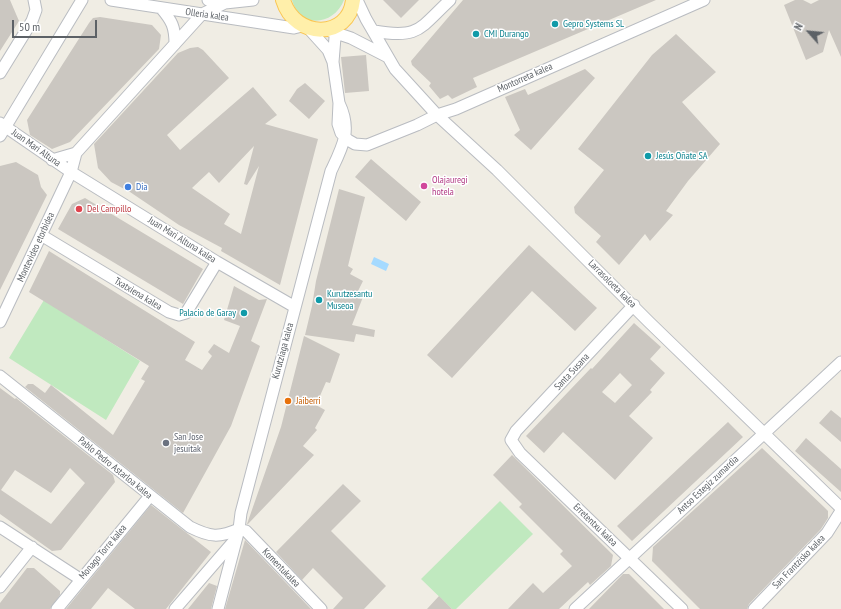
<!DOCTYPE html>
<html>
<head>
<meta charset="utf-8">
<style>
  body { margin:0 }
  #map { position:relative; width:841px; height:609px; overflow:hidden; background:#f0ede4; font-family:"PT Sans Narrow",sans-serif }
  canvas { display:block }
  .north { position:absolute; left:789px; top:12px; width:40px; height:40px; -webkit-text-stroke:3px #fff; paint-order:stroke; rotate:297deg; font-size:11px; font-weight:700; line-height:16px; text-align:center; color:#5c6166 }
  .north::after { content:''; display:block; margin:auto; width:14px; height:18px; background:#5c6166; clip-path:polygon(50% 0,100% 100%,50% 72%,0 100%) }
  .scale { position:absolute; left:12px; top:20px; width:85px; height:18px; box-sizing:border-box; border:2px solid #5c6166; border-top:0; padding-left:5px; font-size:12px; line-height:14px; white-space:nowrap; color:#5c6166; -webkit-text-stroke:3px #fff; paint-order:stroke }
</style>
</head>
<body>
<div id="map">
<canvas width="841" height="609"></canvas>
<div class="north">N</div>
<div class="scale">50 m</div>
</div>
<script>
const context = document.querySelector('canvas').getContext('2d');
context.lineJoin = 'round';
function fill(path, color) {
  context.fillStyle = color;
  context.fill(path, 'evenodd');
}
function trace(path, color, width, dash) {
  context.strokeStyle = color;
  context.lineWidth = width;
  context.lineCap = dash ? 'butt' : 'round';
  context.setLineDash(dash || []);
  context.stroke(path);
}
function label(font, color, halo, rows, align = 'center') {
  context.font = font + ' "PT Sans Narrow",sans-serif';
  context.lineWidth = 3;
  context.setLineDash([]);
  context.textBaseline = 'middle';
  context.strokeStyle = halo;
  context.fillStyle = color;
  for (const [text, x, y, turn = 0] of rows) {
    context.save();
    context.translate(x, y);
    context.rotate((+turn || 0) * Math.PI / 180);
    context.textAlign = isNaN(turn) ? turn : align;
    if (halo) context.strokeText(text, 0, 0);
    context.fillText(text, 0, 0);
    context.restore();
  }
}
const green = new Path2D(`
  M292,0H344C334,26 299,29 292,0Z
  M44,300L140,361L106,420L9,358Z
  M500,501L533,534L456,609H452L421,579Z`);
const water = new Path2D(`
  M374,257L389,264L386,271L371,264Z`);
const building = new Path2D(`
  M0,0H10L19,21L0,51Z
  M383,0H419L401,18Z
  M463,0H656L473,78L477,87L452,99L448,95L440,99L429,86L431,83L412,65L411,61Z
  M795,0H803L811,4L819,0H841V57L829,30L823,52L806,60L784,5Z
  M100,17L152,25L161,35L159,49L70,142L52,149L30,135L27,120L89,23L93,18Z
  M676,34L716,72L682,102L720,144L688,181L666,211L673,215L650,241L645,234L619,265L596,242L601,236L575,213L574,207L604,170L578,149L652,55Z
  M198,47L203,50L229,78L167,135L180,150L253,87L277,115L265,124L318,139L280,285L221,251L222,248L179,225L130,192L111,182L98,168L94,144L178,53L190,48ZM254,146L244,184L247,185L259,166L241,234L224,224L230,214L192,188L209,172L219,183Z
  M366,55L369,91L345,93L341,57Z
  M585,69L595,78L531,150L514,135L520,130L505,97L525,89L528,95Z
  M305,83L325,101L309,119L289,101L297,89Z
  M371,159L421,202L406,221L355,177Z
  M16,162L38,175L41,187L47,195L0,290V166Z
  M339,189L365,197L348,266L353,269L350,274L363,281L356,295L363,297L352,325L375,330L374,337L356,334L354,342L305,335L312,306L316,281Z
  M85,198L203,269L183,304L58,229L72,204Z
  M529,245L597,308L575,331L532,291L452,378L427,355Z
  M49,251L195,342L185,360L202,370L212,356L208,352L214,344L229,353L240,326L224,320L234,286L259,300L267,299L251,341L260,346L231,426L183,513L25,387L28,384H33L45,393L51,385L113,435L145,381L141,379L149,366L29,292Z
  M634,323L661,347L650,359L665,373L650,390L652,392L629,416L653,438L615,480L563,432L544,453L526,436L591,368L592,369ZM620,373L632,385L615,403L602,392Z
  M304,336L340,354L330,383L326,382L316,405L325,410L315,428L317,430L303,446L314,455L248,524H247L281,427Z
  M0,388L15,399L16,398L113,475L115,482L61,550L52,551L0,514ZM70,468L85,483L51,524L1,490L15,470L51,493Z
  M831,410L841,418V442L819,423Z
  M728,422L743,437L632,541L617,526Z
  M806,438L841,469V492L795,451Z
  M762,448L824,507L828,511V518L821,529L749,604L747,609H700L652,561L653,547Z
  M512,455L613,555L611,566L590,585L588,582L559,609H508L533,583L543,593L572,566L560,554L563,551L519,507L522,504L493,475Z
  M343,484L361,501L331,531L386,586L364,609H333L343,598L313,568L302,580L276,552Z
  M151,505L211,552L166,609H135L108,588L91,609H66Z
  M245,540L311,609H225Z
  M27,568H34L60,591V595L50,609H0V603Z
  M623,574H629L664,609H589Z
  M209,583L217,586L211,609H188Z
  M439,596L452,609H427Z`);
const minor = new Path2D(`
  M111,0L294,28L302,26
  M208,0L225,3L253,0
  M357,0L366,19L395,69L437,115L497,170L649,322L841,508
  M161,8C172,21 175,27 175,44
  M336,25L333,62L339,103L338,124L341,133L348,140L355,144L367,145L417,125L437,115L456,109L704,0
  M309,29L328,50L333,62
  M330,31L351,38L388,57
  M374,31C419,39 419,29 450,0
  M0,73L32,21L36,10L34,0
  M0,123L71,172L217,262L295,307
  M0,136L82,0
  M52,160L76,153
  M41,235L169,312L179,315L186,313L217,262
  M634,305L516,431L511,440L520,453L682,609
  M0,322L71,172L76,153L202,14L225,3
  M0,376L190,527C210,537 219,538 239,529L246,531L321,609
  M0,527L80,579
  M0,587L32,547
  M57,609L150,496
  M175,609L233,542
  M218,609L239,529L241,513L331,171C343,146 352,130 339,103
  M575,609L841,362
  M754,609L827,533L841,511`);
const major = new Path2D(`
  M283,0C295,40 349,39 353,0`);
const markers = [
  [555,24,4,"#0f9aa8"],
  [476,34,4,"#0f9aa8"],
  [648,156,4,"#0f9aa8"],
  [424,186,4,"#d1479c"],
  [128,187,4,"#3f7fe0"],
  [79,209,4,"#e0444e"],
  [319,300,4,"#0f9aa8"],
  [244,313,4,"#0f9aa8"],
  [288,401,4,"#e8710a"],
  [166,443,4,"#6b7280"]
];
const streetNames = [
  ["Olleria kalea",207,15,8],
  ["Montorreta kalea",525,78,-24],
  ["Juan Mari Altuna",36,148,35],
  ["Juan Mari Altuna kalea",182,240,32],
  ["Montevideo etorbidea",36,247,-65],
  ["Larrasoloeta kalea",612,284,45],
  ["Txatxiena kalea",138,294,31],
  ["Kurutziaga kalea",283,351,-75],
  ["Santa Susana",572,372,-47],
  ["Pablo Pedro Astarloa kalea",115,468,39],
  ["Antso Estegiz zumardia",708,485,-43],
  ["Erretentxu kalea",595,525,44],
  ["Monago Torre kalea",103,552,-50],
  ["San Frantzisko kalea",799,562,-46],
  ["Komentukalea",281,568,46]
];
const cultureNames = [
  ["Gepro Systems SL",563,24],
  ["CMI Durango",484,34],
  ["Jesús Oñate SA",656,156],
  ["Kurutzesantu",327,294],
  ["Museoa",327,306],
  ["Palacio de Garay",236,313,"right"]
];
const hotelNames = [
  ["Olajauregi",432,180],
  ["hotela",432,192]
];
const shopNames = [
  ["Dia",136,187]
];
const healthNames = [
  ["Del Campillo",87,209]
];
const foodNames = [
  ["Jaiberri",296,401]
];
const worshipNames = [
  ["San Jose",174,437],
  ["jesuitak",174,449]
];
fill(green, '#c0e9bf');
fill(water, '#a5daff');
fill(building, '#cbc7c1');
trace(minor, '#b9bcc1', 13);
trace(major, '#fac653', 16);
trace(minor, '#fff', 11);
trace(major, '#ffefaa', 14);
for (const [x, y, r, color] of markers) {
  const dot = new Path2D();
  dot.arc(x, y, r, 0, 2 * Math.PI);
  context.fillStyle = color;
  context.fill(dot);
  trace(dot, '#fff', 1.5);
}
label('10px', '#5c6166', '#fff', streetNames);
label('10px', '#0d838f', '#fff', cultureNames, 'left');
label('10px', '#b23c85', '#fff', hotelNames, 'left');
label('10px', '#366cbe', '#fff', shopNames, 'left');
label('10px', '#be3a42', '#fff', healthNames, 'left');
label('10px', '#c56008', '#fff', foodNames, 'left');
label('10px', '#5b616d', '#fff', worshipNames, 'left');
</script>
</body>
</html>
